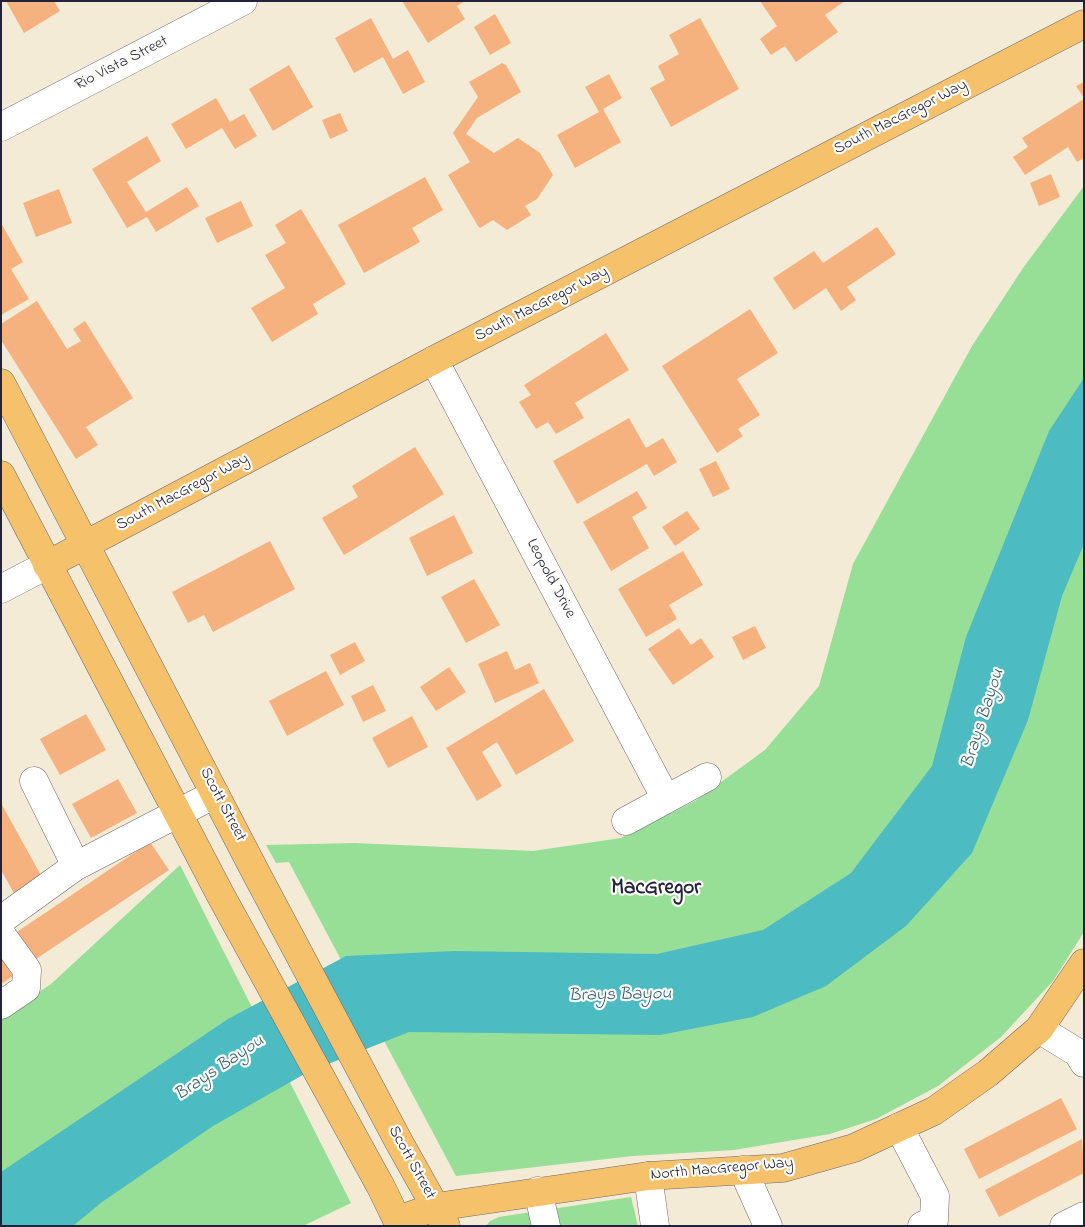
<!DOCTYPE html>
<html>
<head>
<meta charset="utf-8">
<style>
  body { margin:0 }
  #map { position:relative; width:1085px; height:1227px; overflow:hidden; background:#f3ebd5; font-family:"Indie Flower",sans-serif }
  canvas { display:block }
  .frame { position:absolute; inset:0; border:2px solid #22223b; pointer-events:none }
</style>
</head>
<body>
<div id="map">
<canvas width="1085" height="1227"></canvas>
<div class="frame"></div>
</div>
<script>
const context = document.querySelector('canvas').getContext('2d');
context.lineJoin = 'round';
function fill(path, color) {
  context.fillStyle = color;
  context.fill(path, 'evenodd');
}
function trace(path, color, width, dash) {
  context.strokeStyle = color;
  context.lineWidth = width;
  context.lineCap = dash ? 'butt' : 'round';
  context.setLineDash(dash || []);
  context.stroke(path);
}
function label(font, color, halo, rows, align = 'center') {
  context.font = font + ' "Indie Flower",sans-serif';
  context.lineWidth = 4.5;
  context.setLineDash([]);
  context.textBaseline = 'middle';
  context.strokeStyle = halo;
  context.fillStyle = color;
  for (const [text, x, y, turn = 0] of rows) {
    context.save();
    context.translate(x, y);
    context.rotate((+turn || 0) * Math.PI / 180);
    context.textAlign = isNaN(turn) ? turn : align;
    if (halo) context.strokeText(text, 0, 0);
    context.fillText(text, 0, 0);
    context.restore();
  }
}
const green = new Path2D(`
  M1084,186V932L1053,981L1001,1037L938,1086L876,1119L830,1134L734,1150L633,1156L456,1176L289,862L276,863L266,845L355,843L533,851L621,838L695,801L765,750L819,686L853,564L972,346L1023,268Z
  M180,865L351,1203L303,1226H1V1017L51,984Z
  M631,1197L638,1226H486L490,1221L499,1217Z`);
const water = new Path2D(`
  M1084,378V544L1062,596L1028,720L972,853L906,926L826,986L753,1017L660,1035L409,1032L308,1072L213,1126L102,1202L73,1226H1V1172L228,1019L346,956L455,951L657,954L763,930L851,873L932,766L966,637L1049,431Z`);
const building = new Path2D(`
  M6,1H54L60,11L24,33Z
  M402,1H465L457,6L465,19L428,43Z
  M760,1H845L825,15L838,32L796,62L785,46L771,55L760,39L777,26Z
  M495,14L511,43L490,55L474,27Z
  M371,18L393,59L408,50L425,82L403,94L383,57L354,73L335,38Z
  M700,18L739,89L671,127L650,88L665,80L658,66L679,54L669,35Z
  M502,63L506,65L521,92L477,118L466,134L494,153L518,138L540,153L553,175L537,199L525,206L531,215L507,230L493,220L480,228L478,226L448,175L470,162L453,133L478,97L469,82Z
  M289,65L313,107L273,131L249,89Z
  M609,74L622,98L603,109L621,142L575,168L557,135L599,112L585,87Z
  M1084,82V98L1076,86Z
  M216,98L230,122L244,114L257,136L235,149L222,128L186,149L171,124Z
  M1084,99V158L1077,162L1068,147L1025,175L1013,157L1028,147L1022,138Z
  M340,113L348,131L330,139L322,120Z
  M147,136L161,161L127,182L146,212L187,187L199,206L156,232L147,217L127,228L92,169Z
  M1051,174L1060,197L1039,206L1030,183Z
  M425,177L443,210L412,228L420,242L364,273L338,225Z
  M59,189L72,223L36,237L23,203Z
  M241,201L253,226L217,243L205,218Z
  M301,209L346,284L313,304L318,314L272,342L251,308L285,288L265,255L286,243L275,225Z
  M1,223L23,262L11,269L29,299L1,315Z
  M877,227L896,254L847,287L856,300L841,311L826,288L794,310L773,278L814,251L823,263Z
  M37,301L67,349L81,341L73,329L85,321L133,398L86,427L98,445L76,459L1,340V324Z
  M750,309L778,353L737,379L760,415L738,429L743,436L717,453L662,366Z
  M606,333L629,370L575,403L584,418L556,434L548,422L536,429L519,402L531,395L524,385Z
  M629,418L646,448L663,438L677,462L654,476L647,464L577,504L553,461Z
  M415,447L444,494L344,555L322,518L358,497L352,486Z
  M716,461L730,489L713,497L699,469Z
  M637,491L647,508L632,517L649,548L611,571L583,522Z
  M687,511L700,529L675,546L662,527Z
  M454,515L473,553L427,576L409,538Z
  M270,541L295,589L213,632L204,615L188,623L172,592Z
  M683,551L703,585L669,605L677,619L646,637L618,589Z
  M474,579L500,625L466,643L441,597Z
  M755,626L766,648L743,660L732,637Z
  M679,628L691,645L701,638L714,657L673,685L648,649Z
  M355,642L365,661L340,675L330,655Z
  M507,651L515,670L530,663L539,683L495,703L478,664Z
  M449,667L466,692L436,711L420,687Z
  M326,671L344,705L287,736L269,701Z
  M373,685L386,711L363,722L351,696Z
  M544,689L574,741L516,775L497,742L482,752L502,786L477,801L446,748Z
  M86,714L106,750L60,775L40,739Z
  M412,716L428,747L388,768L372,738Z
  M118,779L137,813L91,838L72,804Z
  M1,803L43,879L15,895L1,870Z
  M150,842L169,870L33,961L14,934Z
  M1,958L13,976L1,984Z
  M1061,1098L1077,1129L979,1179L964,1149Z
  M1082,1139L1084,1173L999,1217L985,1190Z`);
const minor = new Path2D(`
  M1,127L243,1
  M434,360L666,799
  M1,589L47,565
  M34,781L76,866
  M626,821L707,777
  M1,920L76,866L215,794
  M1,934L27,970L26,988L1,1005
  M1039,1029L1078,1053L1084,1063
  M899,1127L935,1196L934,1220L922,1226
  M743,1170L768,1226
  M648,1176L655,1226
  M538,1191L546,1226
  M1064,1226L1084,1216`);
const major = new Path2D(`
  M1,383L257,875L399,1142L446,1226
  M1,475L220,894L381,1187L400,1226
  M47,565L434,360L1084,24
  M397,1220L436,1207L648,1176L783,1168L854,1148L934,1111L988,1073L1039,1029L1084,963`);
const streetNames = [
  ["Rio Vista Street",122,64,-27],
  ["South MacGregor Way",901,118,-27],
  ["South MacGregor Way",542,305,-27],
  ["South MacGregor Way",183,493,-28],
  ["Leopold Drive",550,579,62],
  ["Scott Street",222,805,62],
  ["Scott Street",411,1163,61],
  ["North MacGregor Way",722,1170,-5]
];
const waterNames = [
  ["Brays Bayou",984,719,-72],
  ["Brays Bayou",620,996,-1],
  ["Brays Bayou",220,1069,-34]
];
const districtNames = [
  ["MacGregor",656,890]
];
fill(green, '#97de97');
fill(water, '#4cbbc2');
fill(building, '#f5b27e');
trace(minor, '#6b6871', 29);
trace(major, '#6b6871', 29);
trace(minor, '#fff', 28);
trace(major, '#f6c16b', 28);
label('16px', '#22223b', '#fdfcf7', streetNames);
label('italic 18px', '#335f71', '#fdfcf7', waterNames);
label('bold 21px', '#22223b', '#fdfcf7', districtNames);
</script>
</body>
</html>
